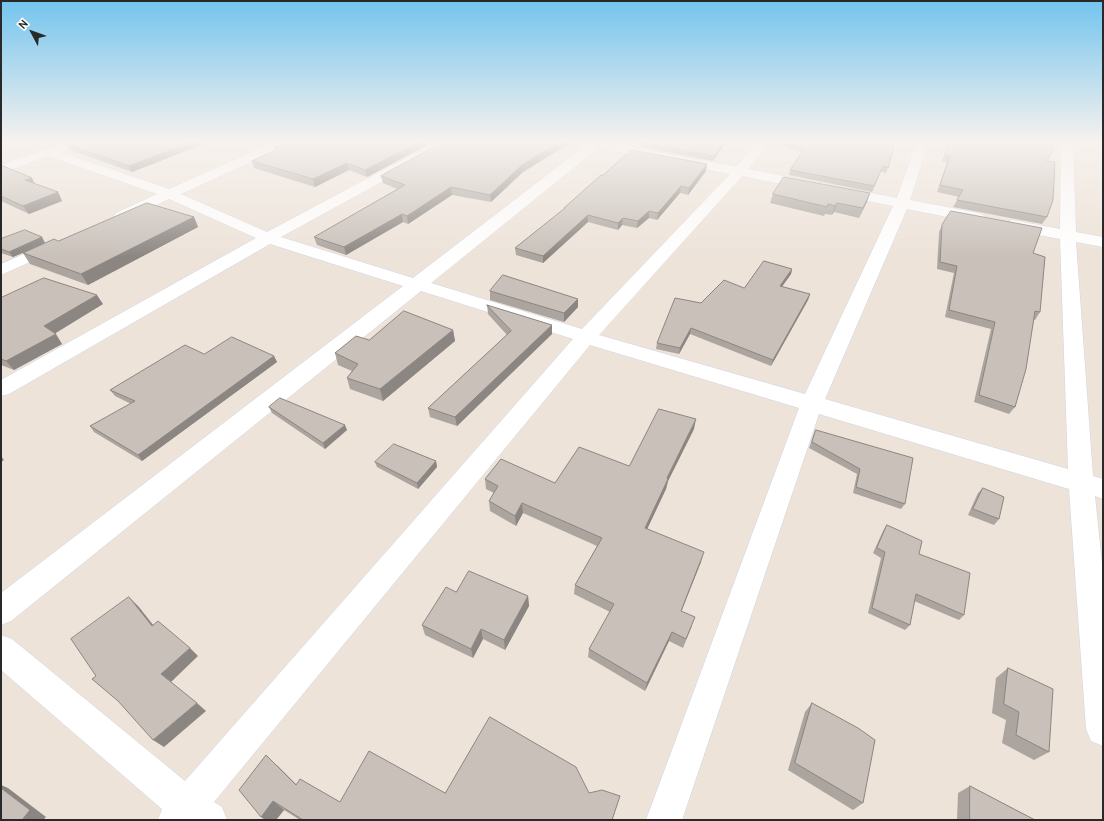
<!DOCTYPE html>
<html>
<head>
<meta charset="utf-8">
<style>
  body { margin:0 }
  #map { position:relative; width:1104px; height:821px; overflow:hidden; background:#ede3d9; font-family:Cabin,sans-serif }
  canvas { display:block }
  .frame { position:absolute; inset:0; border:2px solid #292929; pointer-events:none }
  .north { position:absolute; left:12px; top:12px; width:40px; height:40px; -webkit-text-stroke:3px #fff; paint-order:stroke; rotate:311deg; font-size:11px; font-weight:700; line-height:16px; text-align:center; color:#292929 }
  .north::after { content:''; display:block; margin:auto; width:14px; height:18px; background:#292929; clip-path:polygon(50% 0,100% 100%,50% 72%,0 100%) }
</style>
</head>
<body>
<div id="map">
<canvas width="1104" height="821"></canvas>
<div class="frame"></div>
<div class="north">N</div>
</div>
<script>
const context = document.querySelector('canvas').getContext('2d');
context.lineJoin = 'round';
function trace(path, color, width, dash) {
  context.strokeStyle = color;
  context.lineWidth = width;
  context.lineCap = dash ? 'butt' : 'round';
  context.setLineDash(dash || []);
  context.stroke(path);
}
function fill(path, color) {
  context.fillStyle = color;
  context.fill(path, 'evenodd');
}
const minor = new Path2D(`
  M62,143H79L77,146L60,152L169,189L272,143H288L286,146L181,194L267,232L434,143H449L447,146L281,237L413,278L586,145L585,143H610L736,167L756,143H768L748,169L897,198L916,143H928L910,200L978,213L983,215L986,218L983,221L978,223L907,209L825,399L1068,469L1060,239L1012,230L1007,228L1004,225L1007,222L1012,220L1060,229L1061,143H1073L1076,232L1103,237V247L1076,242L1093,476L1103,479V499L1095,496L1103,573V746L1091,741L1086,729L1069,489L819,414L682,820H646L799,408L590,345L214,802L222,807L227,820H158L162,809L1,670V635L12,639L185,781L573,339L421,291L11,621L1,625V593L403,286L270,244L9,394L1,396V380L256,238L169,199L126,219L121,220L116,219L114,216L116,213L157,194L48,156L1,173V165ZM598,148L730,174L582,329L431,283ZM742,176L893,206L805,394L599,335Z
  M53,241L59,243L61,246L59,249L1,275V264Z`);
const wall = new Path2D(`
  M431,143L367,177L349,170L315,187L254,168L252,161L276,150Z
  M570,143L523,172L491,202L452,195L408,224L403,222L346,255L317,245L314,237L397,189L383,183L381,176Z
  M640,143H725L724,145L713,161L640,147Z
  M771,143H895L886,173L881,171L872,192L789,175L790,170L802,152Z
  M949,143H1052L1047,161V217L1042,224L953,207L959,197L937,192L947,162L942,161Z
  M67,144L201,145L132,172L70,150Z
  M1,165L35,184L58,192L62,201L29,214L1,201Z
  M706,171L688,195L680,193L657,220L649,218L637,228L622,225L618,230L588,222L543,263L516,255L515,248L564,209V208L603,175Z
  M870,193L859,218L834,212L832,215L825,214L824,216L770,203L773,194Z
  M194,217L198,227L88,285L30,264L23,253L58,241Z
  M942,225L1033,253L1040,312L1035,320H1034L1015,407L1009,414L974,402L991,329L945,317L954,273L937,269L939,232Z
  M42,237L45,243L13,257L1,253V239Z
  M1103,265V276H1102Z
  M792,269L791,274L782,287L810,294L808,300L771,366L690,334L679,354L656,349L657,343L701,303L744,288Z
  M490,291L578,307L564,322L490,300Z
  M1,298L103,304L54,333L62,344L14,370L1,365Z
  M487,305L552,334L457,426L430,417L428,408L507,335L488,314Z
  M453,330L455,341L383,401L350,389L347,378L352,371L338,365L335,353L369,340Z
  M204,354L274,356L277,362L142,461L94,432L90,426L131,404L115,396L110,390Z
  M269,407L347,430L325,449L272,413Z
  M694,429L668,481L666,489L647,529L701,562L681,611L692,626L683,648L669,641L645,691L588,657L589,649L610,612L574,594L575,585L597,546L523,513L516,526L490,511L489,501L494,493L486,489L485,479L555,483L629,466Z
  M816,430L905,504L901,509L853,493L857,474L809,448Z
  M436,461L437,467L418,489L377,467L375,462Z
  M983,488L999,519L994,525L968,515L978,493Z
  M887,525L919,554L964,615L959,620L914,601L910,625L905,630L868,613L881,558L873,553L883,531Z
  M456,592L528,596L529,606L505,650L483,639L473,658L425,635L422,625Z
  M1008,668L1049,752L1034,760L1002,743L1006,720L992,713L996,678Z
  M812,703L863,803L853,810L788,770L805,712Z
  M277,765L296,784L340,802L445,793H589L612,820H300L284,810L276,820H265Z
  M970,786L1035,820H957L958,793Z`);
const shadedWall = new Path2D(`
  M189,143H200L201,145L132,172L129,166Z
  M417,143H431L367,177L365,170Z
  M558,143H570L523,172L491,202L490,195L522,165Z
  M723,143H725L724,145L713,161L714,156Z
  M347,163L349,170L315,187L313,179Z
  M707,164L706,171L688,195L689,188Z
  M32,178L36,186L25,180Z
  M681,186L680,193L657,220L658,213Z
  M451,187L452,195L408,224L407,216Z
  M58,192L62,201L29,214L23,206Z
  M870,193L867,202L859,218L863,208Z
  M837,203L834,212L832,215L835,206Z
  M649,211V218L637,228L638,221Z
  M402,214L403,222L346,255L344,247Z
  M588,215V222L543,263V256Z
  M194,217L198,227L88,285L81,274Z
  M623,218L622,225L618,230V223Z
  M42,237L45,243L13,257L9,252Z
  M792,269L791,274L778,292L780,286Z
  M810,294L808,300L771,366L773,360Z
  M97,295L103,304L51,336L44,326Z
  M578,299V307L564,322V313Z
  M552,325V334L457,426L455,417Z
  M691,328L690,334L679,354L680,348Z
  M453,330L455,341L383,401L380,389Z
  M56,334L62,344L14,370L6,361Z
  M274,356L277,362L142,461L138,455Z
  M696,419L694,429L668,481L666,489L643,538L645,528L667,478Z
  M345,425L347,430L325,449L323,443Z
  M1,456L4,460L1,462Z
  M436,461L437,467L418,489L417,483Z
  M522,503L523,513L516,526L515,516Z
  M704,552L701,562L678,620L681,611Z
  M528,596L529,606L505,650L504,640Z
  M129,597L139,607L161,635L152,626Z
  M481,629L483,639L473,658L471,649Z
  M672,632L669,641L645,691L647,683Z
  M190,648L198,656L171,682L161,674Z
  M197,703L206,711L164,747L153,740Z
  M1,785L8,788L46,817L43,820H22L1,788Z
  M273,801L284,810L276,820H265L261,817Z`);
const building = new Path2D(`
  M70,143H189L129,166L67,144Z
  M285,143H417L365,170L347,163L313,179L252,161L276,150L275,148Z
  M442,143H558L522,165L490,195L451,187L407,216L402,214L344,247L314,237L405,185L381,176Z
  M643,143H723L714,156Z
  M787,143H895L888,168L883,166L874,186L790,170L805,148Z
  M949,143H1052L1053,149L1047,161L1055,162L1053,200L1047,217L957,200L963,190L940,185L950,156L945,154Z
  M631,150L707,164L689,188L681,186L658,213L649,211L638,221L623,218L618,223L588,215L543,256L515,248L565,208H564L601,175H603Z
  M1,165L32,178L25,180L58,192L23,206L1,196Z
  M784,177L870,193L863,208L837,203L835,206L828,204L827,207L773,194Z
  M147,203L194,217L81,274L23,253L54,239L58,241Z
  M951,211L1042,228L1033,253L1045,257L1040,312L1035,311L1026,369L1015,407L979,395L995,322L949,310L957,266L940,262L942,225Z
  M25,230L42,237L9,252L1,249V239Z
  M764,261L792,269L780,286L810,294L773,360L691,328L680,348L657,343L675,298L701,303L724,280L744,288Z
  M503,275L578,299L564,313L490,291Z
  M44,278L97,295L44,326L56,334L6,361L1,359V298Z
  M487,305L552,325L455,417L428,408L511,331Z
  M404,311L453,330L380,389L347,378L358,364L335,353L356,336L369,340Z
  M232,337L274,356L138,455L90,426L135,401L110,390L185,345L204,354Z
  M280,398L345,425L323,443L269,407Z
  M659,409L696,419L667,478L668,479L645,528L704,552L681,611L695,617L686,639L672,632L647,683L589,649L614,604L575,585L602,538L522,503L515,516L489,501L498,486L485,479L501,459L555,483L579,447L629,466Z
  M816,430L913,458L905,504L856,487L860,469L812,442Z
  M394,444L436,461L417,483L375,462Z
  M983,488L1004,497L999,519L973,509Z
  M887,525L922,541L919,554L970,573L964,615L916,594L910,625L872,608L885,552L877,548Z
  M469,571L528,596L504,640L481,629L471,649L422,625L446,587L456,592Z
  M129,597L152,626L158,621L190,648L161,674L197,703L153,740L118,701L92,679L96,676L71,639Z
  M1008,668L1053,689L1049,752L1016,735L1019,712L1004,704Z
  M812,703L858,728L875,740L863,803L795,763Z
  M490,717L576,767L589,793L602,790L620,796L612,820H303L273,801L261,817L239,790L266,755L296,785L300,779L340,802L369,751L445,793Z
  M970,786L1035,820H970Z
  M1,788L30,810L22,820H1Z`);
trace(minor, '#ced4e3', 1);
fill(minor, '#fff');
fill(wall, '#aca59f');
fill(shadedWall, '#8c8682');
fill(building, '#c8c0b9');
trace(building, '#8c8682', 1);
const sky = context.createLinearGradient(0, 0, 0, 258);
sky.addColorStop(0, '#73c4ee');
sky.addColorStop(0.55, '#f7f2ee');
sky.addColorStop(1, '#f7f2ee00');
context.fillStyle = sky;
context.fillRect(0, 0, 1104, 258);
</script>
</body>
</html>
